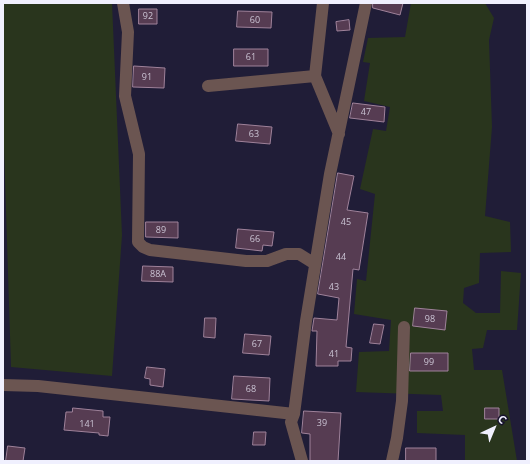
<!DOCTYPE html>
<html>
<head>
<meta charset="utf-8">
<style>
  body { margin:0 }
  #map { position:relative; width:530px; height:464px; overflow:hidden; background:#201d37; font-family:"Open Sans",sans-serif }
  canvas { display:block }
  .frame { position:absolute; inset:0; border:4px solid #f0f0fe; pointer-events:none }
  .north { position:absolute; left:474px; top:408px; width:40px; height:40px; -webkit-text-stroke:3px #17132d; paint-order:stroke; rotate:44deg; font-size:11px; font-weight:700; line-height:16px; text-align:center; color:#f0f0fe }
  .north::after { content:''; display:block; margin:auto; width:14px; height:18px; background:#f0f0fe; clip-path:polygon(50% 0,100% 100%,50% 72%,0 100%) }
</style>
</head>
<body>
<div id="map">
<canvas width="530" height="464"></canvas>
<div class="frame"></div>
<div class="north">С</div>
</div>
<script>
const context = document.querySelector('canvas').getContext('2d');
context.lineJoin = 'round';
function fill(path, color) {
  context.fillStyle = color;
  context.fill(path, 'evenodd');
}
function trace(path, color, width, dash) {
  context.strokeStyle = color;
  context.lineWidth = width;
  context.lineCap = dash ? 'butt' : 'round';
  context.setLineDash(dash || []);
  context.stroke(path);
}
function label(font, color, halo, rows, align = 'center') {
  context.font = font + ' "Open Sans",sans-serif';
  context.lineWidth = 3;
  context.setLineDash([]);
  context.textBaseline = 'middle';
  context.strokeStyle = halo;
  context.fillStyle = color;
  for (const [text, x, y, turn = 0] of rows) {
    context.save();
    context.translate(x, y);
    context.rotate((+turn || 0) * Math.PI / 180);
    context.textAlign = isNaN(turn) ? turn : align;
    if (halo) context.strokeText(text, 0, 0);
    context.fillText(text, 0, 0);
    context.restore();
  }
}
const green = new Path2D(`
  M3,3H112L122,235L112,376L11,367L3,116Z
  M411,3H485L494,18L489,40L492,127L485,216L510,222L511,252L480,253L479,283L464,288L463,303L476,313H500L501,271L521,273L517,330H487L483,348L472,349L474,370H502L517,461H465V435L417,433V411H443L441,395L356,392L359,352L389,351L391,320L354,314L357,279L366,281L375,194L360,189L373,129L386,131L390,107L364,101L370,63L363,62L368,38L405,37Z`);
const building = new Path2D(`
  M373,3H403L400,15L373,8Z
  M139,9H157V24H139Z
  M238,11L272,12L271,28L237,27Z
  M349,20L350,30L337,31L336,22Z
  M234,49H268V66H234Z
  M134,66L165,68L164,88L133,87Z
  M353,103L385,107L384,122L350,118Z
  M238,124L272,127L270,144L236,141Z
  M338,173L354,176L347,210L368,213L359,270L353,269L346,347L352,348L351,361H338V366H316L317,331H312L314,318L337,320L339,298L318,294Z
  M146,222H178V238L146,237Z
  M238,229L274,232L272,246L263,245L262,251L236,248Z
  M143,266L173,267V282L142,281Z
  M415,308L447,311L445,330L413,326Z
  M205,318H216L215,338L204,337Z
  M374,324L384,325L380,344L370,343Z
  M245,334L271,336L269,355L243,353Z
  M411,353H448V371H410Z
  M147,367L165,369L163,387L150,385V379L145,378Z
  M234,376L270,378L269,401L232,399Z
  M73,408L103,411V417H110L108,436L99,435V433L64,430L66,412H72Z
  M485,408H499V419H485Z
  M304,411L341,413L338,461H310V434L302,433Z
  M254,432H266L265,445H253Z
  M8,446L25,448L23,461H6Z
  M406,448H436V461H406Z`);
const minor = new Path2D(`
  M123,3L128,32L125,96L139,154L138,242L143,247L150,250L246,261H267L286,254H299L315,264
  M323,3L315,76L339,134
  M208,86L315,76
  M3,385L38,386L294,414
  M302,461L291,422L294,414L306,321L330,174L366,3
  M392,461L397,438L402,401L404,327`);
const numberNames = [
  ["92",148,16],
  ["60",255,20],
  ["61",251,57],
  ["91",147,77],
  ["47",366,112],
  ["63",254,134],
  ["45",346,222],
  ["89",161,230],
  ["66",255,239],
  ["44",341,257],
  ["88А",158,274],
  ["43",334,287],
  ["98",430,319],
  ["67",257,344],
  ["41",334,354],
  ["99",429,362],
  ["68",251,389],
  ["39",322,423],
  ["141",87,424]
];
fill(green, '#29351d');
fill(building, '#563c52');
trace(building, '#9f829a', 1);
trace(minor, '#6b5551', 12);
label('9px', '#cac3d3', null, numberNames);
</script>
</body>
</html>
